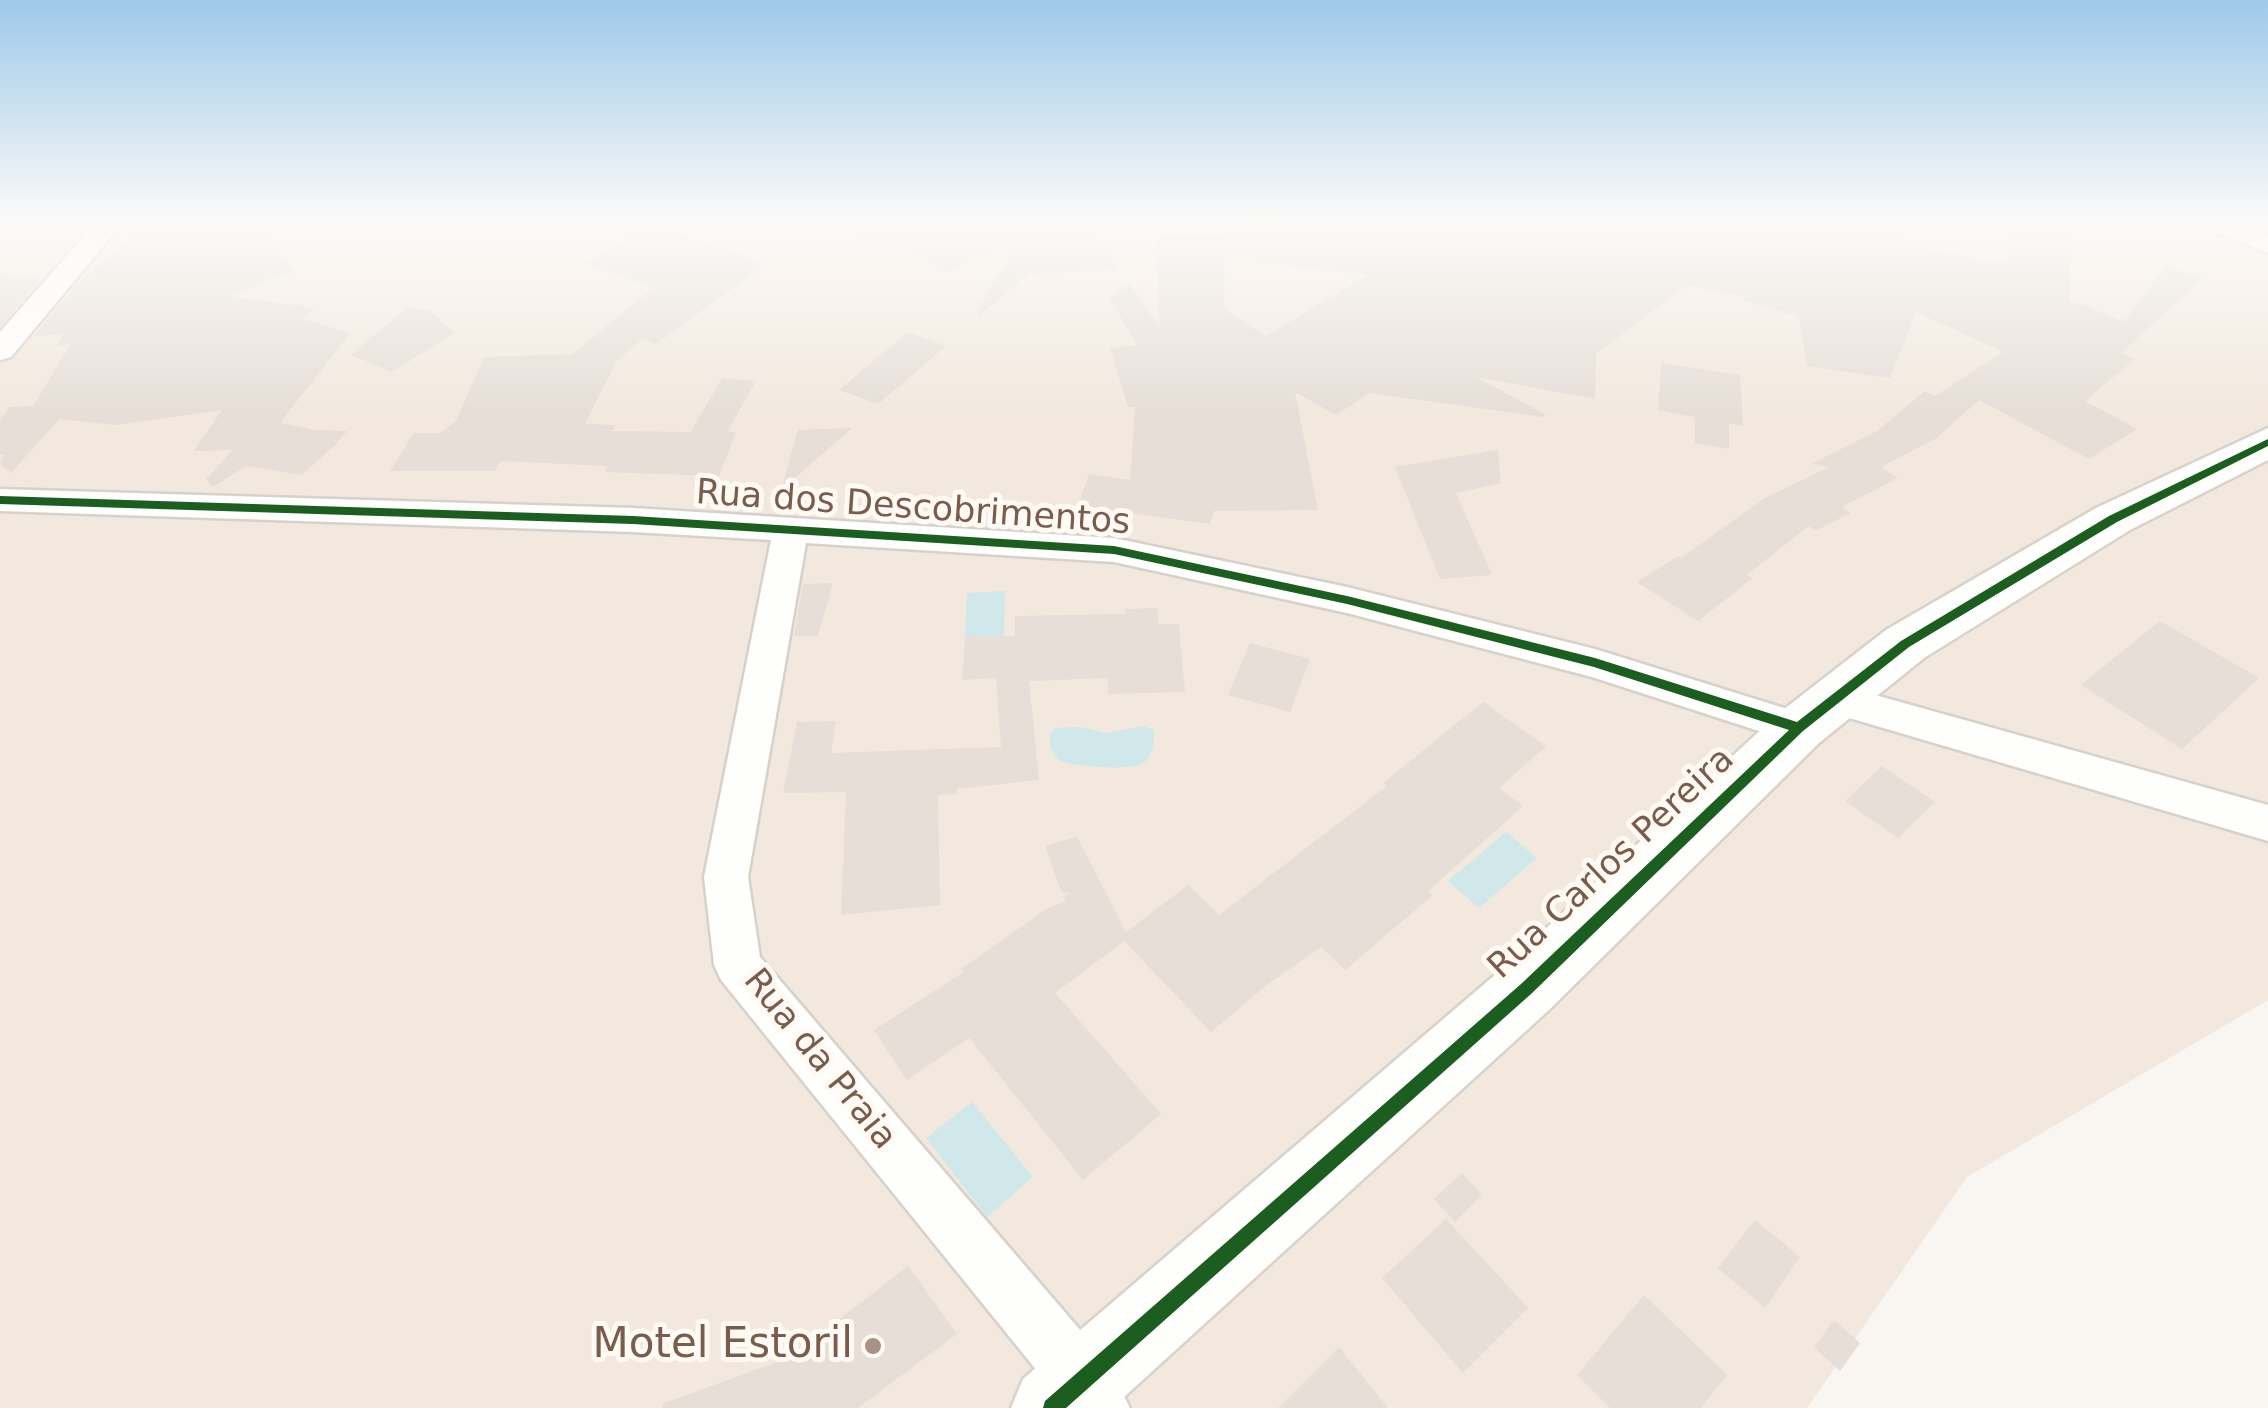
<!DOCTYPE html>
<html>
<head>
<meta charset="utf-8">
<style>
  body { margin:0 }
  canvas { display:block; background:#f9f5f0 }
</style>
</head>
<body>
<canvas width="2268" height="1408"></canvas>
<script>
const context = document.querySelector('canvas').getContext('2d');
context.lineJoin = 'round';
function fill(path, color) {
  context.fillStyle = color;
  context.fill(path, 'evenodd');
}
function trace(path, color, width, dash) {
  context.strokeStyle = color;
  context.lineWidth = width;
  context.lineCap = dash ? 'butt' : 'round';
  context.setLineDash(dash || []);
  context.stroke(path);
}
function label(font, color, halo, rows, align = 'center') {
  context.font = font + ' "DejaVu Sans",sans-serif';
  context.lineWidth = 10;
  context.setLineDash([]);
  context.textBaseline = 'middle';
  context.strokeStyle = halo;
  context.fillStyle = color;
  for (const [text, x, y, turn = 0] of rows) {
    context.save();
    context.translate(x, y);
    context.rotate((+turn || 0) * Math.PI / 180);
    context.textAlign = isNaN(turn) ? turn : align;
    if (halo) context.strokeText(text, 0, 0);
    context.fillText(text, 0, 0);
    context.restore();
  }
}
const residential = new Path2D(`
  M0,220H2268V1000L1967,1177L1807,1408H0Z`);
const water = new Path2D(`
  M1005,591L1004,636L965,637L967,593Z
  M1143,726L1154,730C1154,743 1154,759 1139,765C1127,770 1067,767 1058,759C1051,753 1050,745 1049,737L1055,728L1080,727L1106,733Z
  M1506,832L1537,858L1479,908L1448,881Z
  M972,1102L1033,1177L987,1217L926,1138Z`);
const building = new Path2D(`
  M230,220H301L267,239L297,270L227,296L315,308L303,319L350,333L280,423L315,430L347,431L335,445L302,475L246,466L213,487L206,479L233,450L194,451L222,410L116,425L59,419L11,473L0,464L4,455H0V419L10,407L33,406L71,344L56,345L65,334L34,336L78,283L143,227L229,231Z
  M819,220H1090L1087,222L1119,269L1031,274L1032,271L980,315L977,312L1018,240L945,273L905,247L896,252Z
  M1229,220L1332,228L1331,221L1825,220L1868,231L1867,220H1878L1906,224L1907,246L2006,263L2009,220H2071L2070,300L2124,322L2166,266L2203,278L2121,353L2135,359L2085,401L2137,429L2089,459L1979,400L1935,439L1881,467L1898,478L1842,507L1851,513L1815,531L1809,526L1746,575L1753,578L1698,621L1637,582L1678,556L1681,558L1765,498L1829,467L1811,464L1877,431L1925,391L1935,396L2003,352L1916,312L1890,378L1807,366L1799,316L1743,301L1745,297L1687,285L1596,354L1595,399L1476,377L1545,414L1544,417L1369,393L1336,415L1295,392L1318,510L1214,511L1210,524L1078,506L1089,474L1130,480L1135,407H1128L1110,348L1137,345L1109,297L1130,284L1160,328L1156,236H1226L1225,246ZM1225,259L1368,275L1266,336L1224,309Z
  M650,223L766,264L656,344L642,339L616,362L585,424L616,425L613,431L691,432L722,378L756,381L727,432H736L719,476L605,472L608,466L501,461L494,471H390L414,433H440L456,421L484,357L572,354L653,288L586,263Z
  M0,275L41,279L0,326Z
  M407,307L431,311L454,333L392,372L351,355Z
  M908,332L946,346L878,404L839,390Z
  M1661,363L1740,375L1743,426L1729,423V449L1695,443V417L1658,410Z
  M852,428L781,490L798,430Z
  M1498,450L1501,483L1456,493L1492,575L1440,579L1395,467Z
  M833,583L818,636H794L803,584Z
  M1157,608L1158,624H1179L1185,692L1108,694V678L1029,681L1039,780L957,789L956,794L938,795L940,905L841,915L846,792L783,793L797,722L836,721L831,753L1001,747L996,678L962,680L965,637L1015,636V616L1125,614V609Z
  M2160,621L2259,678L2182,749L2081,685Z
  M1250,643L1310,659L1290,712L1228,695Z
  M1483,702L1546,746L1499,788L1523,806L1428,891L1433,895L1345,970L1321,947L1268,984L1211,1032L1124,941L1055,993L1161,1114L1083,1180L969,1038L907,1080L874,1030L964,972L961,969L1048,908L1065,902L1064,897L1071,892L1062,893L1045,846L1077,837L1126,932L1188,885L1219,915L1387,786L1383,783Z
  M1882,766L1935,802L1898,838L1845,801Z
  M1462,1173L1482,1195L1455,1222L1434,1199Z
  M1446,1219L1528,1308L1463,1373L1382,1278Z
  M1755,1220L1800,1257L1765,1308L1718,1268Z
  M908,1266L957,1334L858,1408H663L662,1404L791,1357Z
  M1644,1295L1727,1375L1701,1408H1610L1577,1375Z
  M1834,1320L1860,1343L1840,1371L1814,1347Z
  M1339,1347L1388,1408H1278Z`);
const street = new Path2D(`
  M98,220H125L11,357L0,360V332Z
  M2196,220H2231L2268,235V253L2200,226Z
  M0,489L633,508L1114,538L1347,587L1595,649L1813,717L1819,728L1813,739L1799,744L1592,677L1347,613L1114,562L806,543L748,877L760,957L1105,1359L1130,1408H1067L721,980L714,965L704,877L771,540L633,532L0,511Z
  M1836,684L2268,805V841L1822,710L1816,699L1822,688Z`);
const secondary = new Path2D(`
  M2268,428V460L2130,530L1924,658L1819,743L1549,1010L1112,1408H1011L1023,1379L1503,968L1779,713L1886,630L2096,508Z`);
const cycleway = new Path2D(`
  M2268,439V446L2117,522L1909,647L1803,731L1531,994L1066,1408H1043L1045,1401L1521,984L1789,730L1594,667L1347,604L1114,554L633,524L0,504V496L633,516L1114,546L1347,596L1595,658L1797,722L1901,641L2109,516Z`);
const markers = [
  [873,1346,10,"#a69286"]
];
const streetNames = [
  ["Rua dos Descobrimentos",913,509,4],
  ["Rua Carlos Pereira",1612,864,-43],
  ["Rua da Praia",819,1060,51]
];
const nearPoinames = [
  ["Motel Estoril",853,1346]
];
fill(residential, '#f2e8de');
fill(water, '#d0e8ea');
fill(building, '#e6ded7');
trace(street, '#d7d1cb', 5);
trace(secondary, '#d9d2cb', 5);
fill(street, '#fefefd');
fill(secondary, '#fefefd');
fill(cycleway, '#1b5e20');
const sky = context.createLinearGradient(0, 0, 0, 417);
sky.addColorStop(0, '#9ec9e9');
sky.addColorStop(0.53, '#fcfaf8');
sky.addColorStop(1, '#fcfaf800');
context.fillStyle = sky;
context.fillRect(0, 0, 2268, 417);
for (const [x, y, r, color] of markers) {
  const dot = new Path2D();
  dot.arc(x, y, r, 0, 2 * Math.PI);
  context.fillStyle = color;
  context.fill(dot);
  trace(dot, '#fffaf3', 4);
}
label('35px', '#7a5c4d', '#fffaf3', streetNames);
label('42px', '#7a5c4d', '#fffaf3', nearPoinames, 'right');
</script>
</body>
</html>
